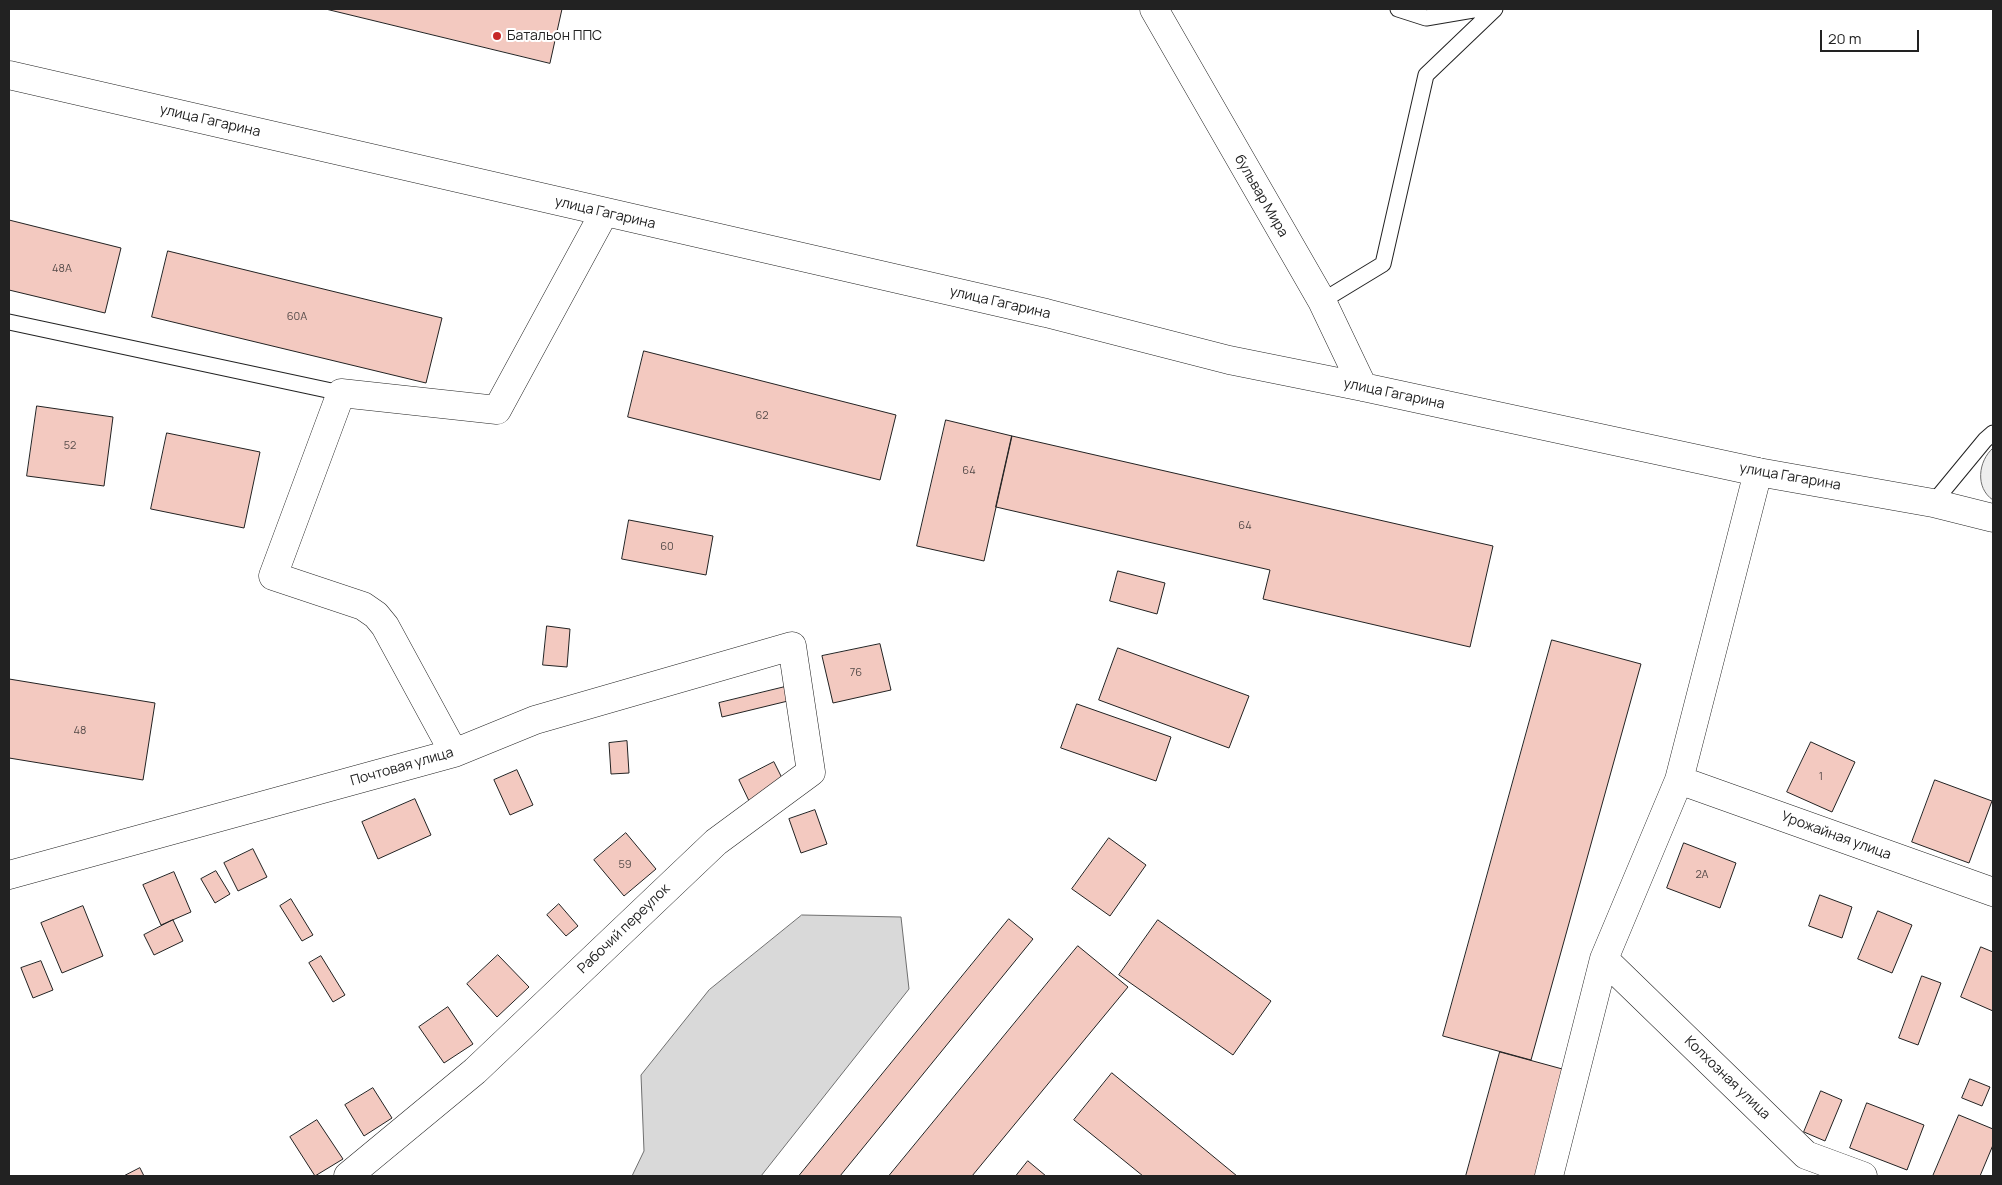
<!DOCTYPE html>
<html>
<head>
<meta charset="utf-8">
<style>
  body { margin:0 }
  #map { position:relative; width:2002px; height:1185px; overflow:hidden; background:#fff; font-family:Manrope,sans-serif }
  canvas { display:block }
  .frame { position:absolute; inset:0; border:10px solid #222; pointer-events:none }
  .scale { position:absolute; left:1820px; top:30px; width:99px; height:22px; box-sizing:border-box; border:2px solid #222; border-top:0; padding-left:6px; font-size:15px; line-height:18px; white-space:nowrap; color:#222; -webkit-text-stroke:4px #fff; paint-order:stroke }
</style>
</head>
<body>
<div id="map">
<canvas width="2002" height="1185"></canvas>
<div class="frame"></div>
<div class="scale">20 m</div>
</div>
<script>
const context = document.querySelector('canvas').getContext('2d');
context.lineJoin = 'round';
function fill(path, color) {
  context.fillStyle = color;
  context.fill(path, 'evenodd');
}
function trace(path, color, width, dash) {
  context.strokeStyle = color;
  context.lineWidth = width;
  context.lineCap = dash ? 'butt' : 'round';
  context.setLineDash(dash || []);
  context.stroke(path);
}
function label(font, color, halo, rows, align = 'center') {
  context.font = font + ' Manrope,sans-serif';
  context.lineWidth = 4;
  context.setLineDash([]);
  context.textBaseline = 'middle';
  context.strokeStyle = halo;
  context.fillStyle = color;
  for (const [text, x, y, turn = 0] of rows) {
    context.save();
    context.translate(x, y);
    context.rotate((+turn || 0) * Math.PI / 180);
    context.textAlign = isNaN(turn) ? turn : align;
    if (halo) context.strokeText(text, 0, 0);
    context.fillText(text, 0, 0);
    context.restore();
  }
}
const green = new Path2D(`
  M1993,448V500C1975,488 1978,461 1993,448Z`);
const water = new Path2D(`
  M802,915L901,917L909,989L761,1176H632L644,1151L641,1075L709,990Z`);
const building = new Path2D(`
  M326,9H562L550,63Z
  M9,220L121,248L105,313L9,290Z
  M168,251L442,318L426,383L152,317Z
  M644,351L896,415L880,480L628,417Z
  M37,406L113,417L104,486L27,476Z
  M946,420L1012,436L984,561L917,546Z
  M167,433L260,452L244,528L151,509Z
  M1012,436L1493,546L1470,647L1263,599L1270,570L996,507Z
  M629,520L713,536L706,575L622,559Z
  M1118,571L1165,583L1157,614L1110,601Z
  M547,626L570,629L567,667L543,665Z
  M1552,640L1641,664L1531,1060L1443,1036Z
  M880,644L891,690L833,703L822,656Z
  M1118,648L1249,696L1229,748L1099,700Z
  M9,679L155,703L143,780L9,758Z
  M789,686L792,700L722,717L719,703Z
  M1077,704L1171,737L1156,781L1061,748Z
  M627,741L629,773L611,774L609,743Z
  M1811,742L1855,762L1832,812L1787,792Z
  M774,762L786,786L750,803L739,780Z
  M517,770L533,805L510,815L494,780Z
  M1935,780L1992,801L1969,863L1912,842Z
  M415,799L431,835L378,859L362,822Z
  M815,810L827,844L801,853L789,819Z
  M626,833L656,869L624,896L594,860Z
  M1109,838L1146,865L1110,916L1072,889Z
  M1684,843L1736,863L1720,908L1667,888Z
  M253,849L267,877L238,891L224,863Z
  M216,871L230,894L215,903L201,879Z
  M174,872L191,912L161,925L143,885Z
  M1820,895L1852,907L1842,938L1809,926Z
  M291,899L313,935L302,941L280,906Z
  M559,904L578,926L566,936L547,915Z
  M83,906L103,956L62,973L41,923Z
  M1878,911L1912,925L1892,973L1858,959Z
  M1009,919L1033,939L840,1176H799Z
  M173,920L183,941L154,955L144,935Z
  M1158,920L1271,1001L1233,1055L1119,975Z
  M1078,946L1128,987L972,1176H889Z
  M1981,947L1993,952V1011L1961,997Z
  M498,955L529,987L497,1017L467,984Z
  M321,956L345,995L333,1002L309,963Z
  M41,961L53,990L33,998L21,968Z
  M1922,976L1941,983L1918,1045L1899,1038Z
  M448,1007L473,1044L444,1063L419,1027Z
  M1500,1052L1566,1070L1536,1176H1466Z
  M1112,1073L1237,1176H1143L1074,1120Z
  M1970,1079L1990,1087L1982,1106L1962,1098Z
  M373,1088L392,1118L364,1136L345,1105Z
  M1821,1091L1842,1100L1825,1141L1804,1132Z
  M1867,1103L1924,1125L1907,1170L1850,1148Z
  M1959,1115L1993,1129V1145L1980,1176H1933Z
  M317,1120L343,1159L315,1176L290,1137Z
  M1028,1161L1046,1176H1016Z
  M140,1168L144,1176H124Z`);
const lane = new Path2D(`
  M1398,9L1426,18L1479,9
  M1322,301L1383,264L1426,75L1495,9
  M9,322L341,393
  M1933,503L1985,440L1993,433`);
const street = new Path2D(`
  M454,753L385,626L376,615L363,606L273,576L341,393L497,410L604,213
  M1679,780L1993,892
  M9,875L454,753L535,720L792,646L811,772L716,842L475,1071L348,1176
  M1604,959L1806,1155L1863,1176
  M1549,1176L1604,959L1679,780L1758,472`);
const secondary = new Path2D(`
  M1154,9L1322,301L1363,387
  M9,75L1046,313L1229,360L1363,387L1758,472L1933,503L1993,518`);
const markers = [
  [497,36,5,"#c62828"]
];
const numberNames = [
  ["48А",62,269],
  ["60А",297,317],
  ["62",762,416],
  ["52",70,446],
  ["64",969,471],
  ["64",1245,526],
  ["60",667,547],
  ["76",856,673],
  ["48",80,731],
  ["1",1821,777],
  ["59",625,865],
  ["2А",1702,875]
];
const poiNames = [
  ["Батальон ППС",507,36]
];
const streetNames = [
  ["улица Гагарина",210,121,13],
  ["бульвар Мира",1261,196,60],
  ["улица Гагарина",605,213,13],
  ["улица Гагарина",1000,303,13],
  ["улица Гагарина",1394,394,12],
  ["улица Гагарина",1790,477,10],
  ["Почтовая улица",402,767,-16],
  ["Урожайная улица",1836,836,20],
  ["Рабочий переулок",624,929,-44],
  ["Колхозная улица",1727,1078,44]
];
fill(green, '#eee');
trace(green, '#6f6f6f', 1);
fill(water, '#d9d9d9');
trace(water, '#6f6f6f', 1);
fill(building, '#f3c9c0');
trace(building, '#222', 1);
trace(lane, '#222', 17);
trace(street, '#222', 29);
trace(secondary, '#222', 29);
trace(lane, '#fff', 15);
trace(street, '#fff', 28);
trace(secondary, '#fff', 28);
for (const [x, y, r, color] of markers) {
  const dot = new Path2D();
  dot.arc(x, y, r, 0, 2 * Math.PI);
  context.fillStyle = color;
  context.fill(dot);
  trace(dot, '#fff', 2);
}
label('11px', '#564c4a', null, numberNames);
label('14px', '#222', '#fff', poiNames, 'left');
label('14px', '#222', '#fff', streetNames);
</script>
</body>
</html>
